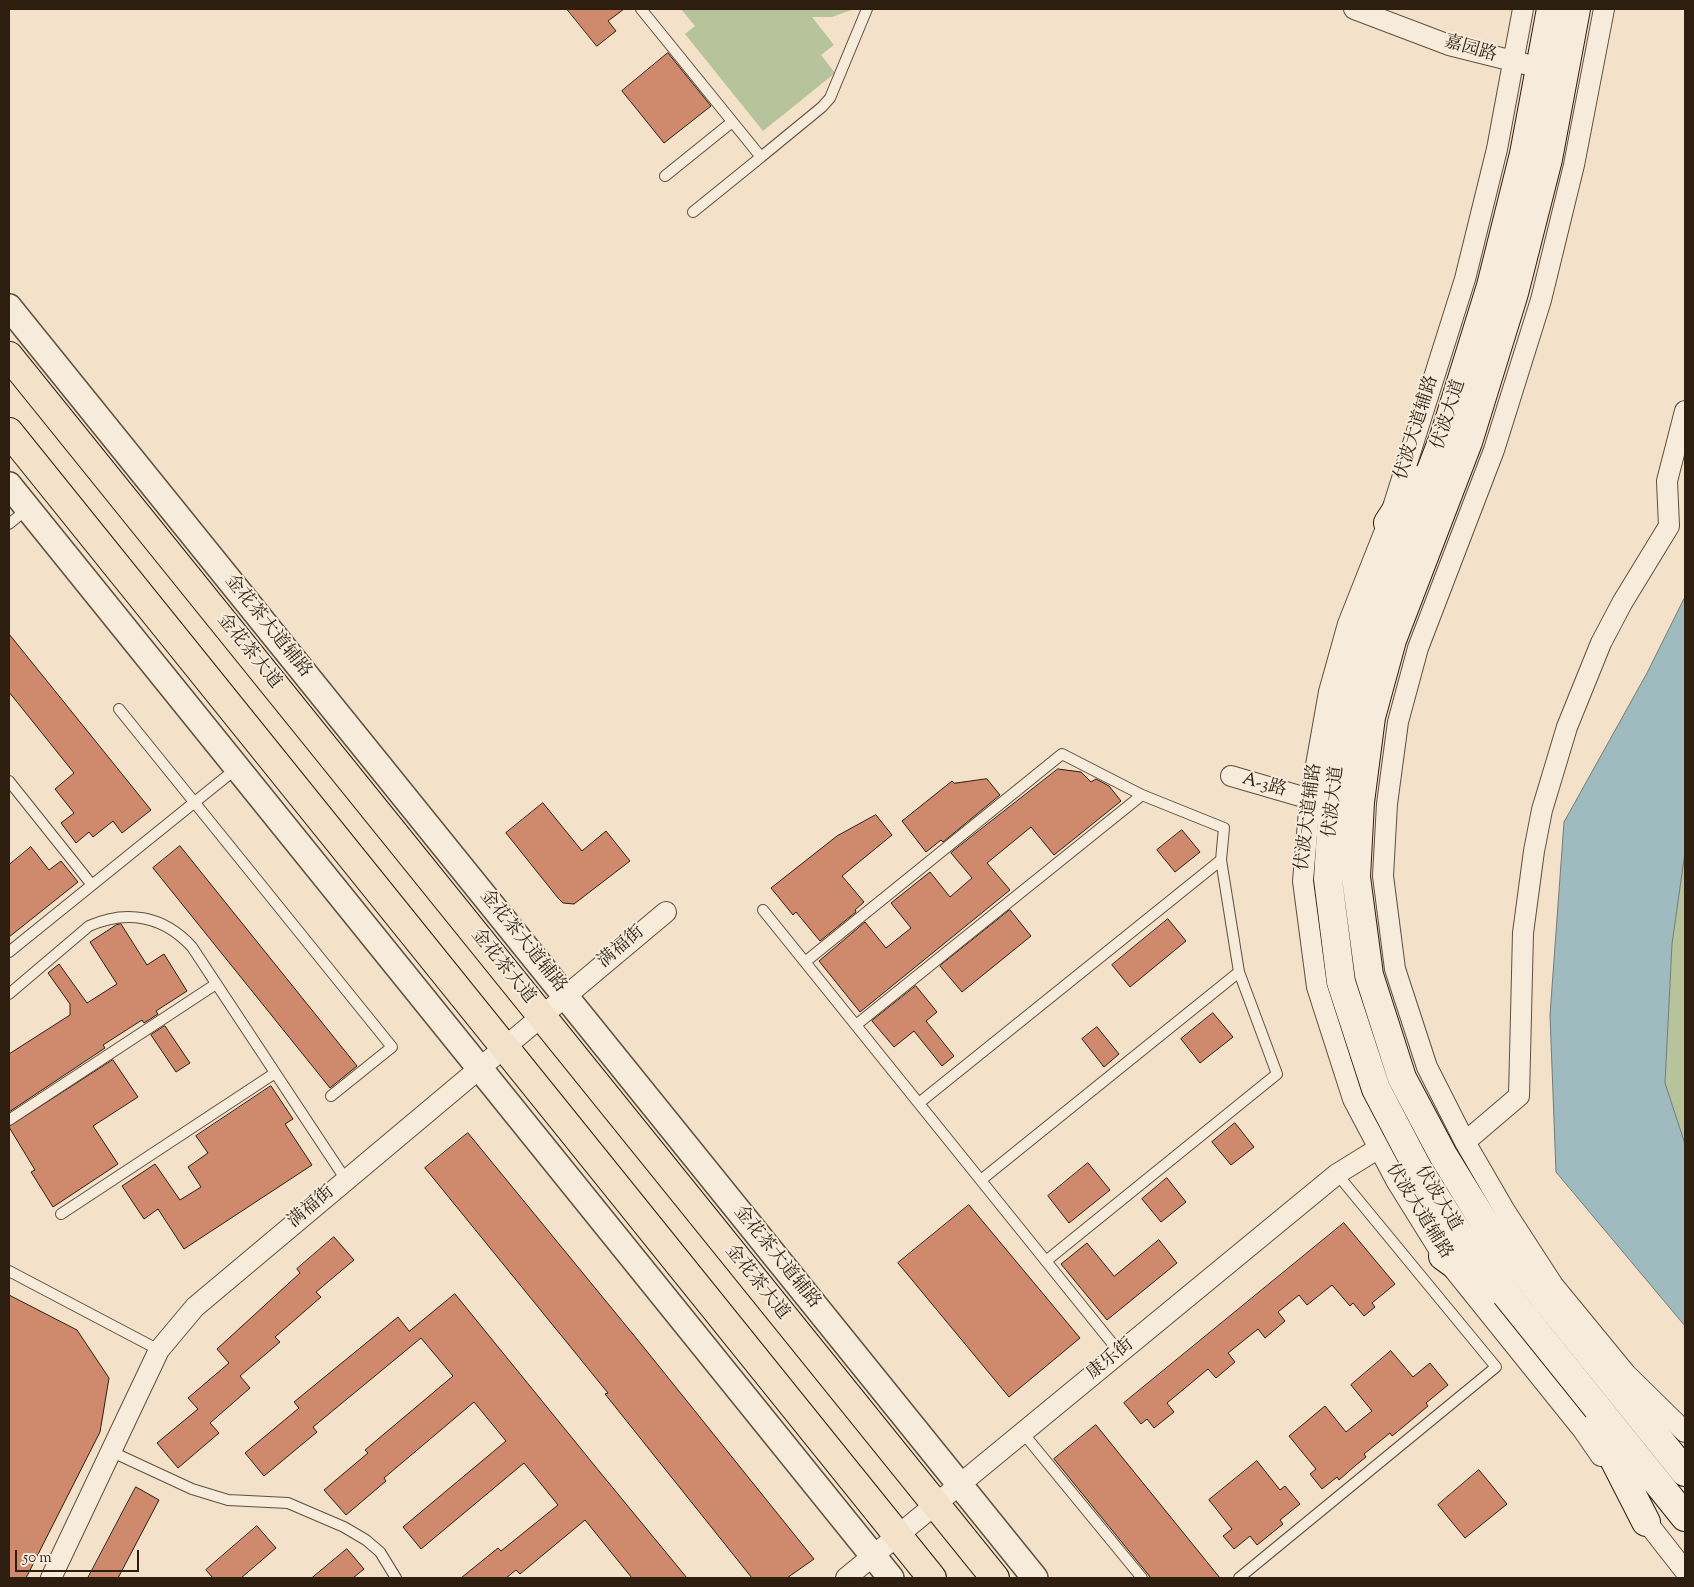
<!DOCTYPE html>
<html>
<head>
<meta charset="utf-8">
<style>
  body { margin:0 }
  #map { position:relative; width:1694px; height:1587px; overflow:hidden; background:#f3e1c9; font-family:"Sorts Mill Goudy",serif }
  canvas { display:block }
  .frame { position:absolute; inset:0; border:10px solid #2d1e10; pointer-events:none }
  .scale { position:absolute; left:15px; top:1550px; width:124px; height:22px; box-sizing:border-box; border:2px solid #2d1e10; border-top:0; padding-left:6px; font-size:15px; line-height:18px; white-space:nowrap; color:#2d1e10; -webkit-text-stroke:4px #f7ecdc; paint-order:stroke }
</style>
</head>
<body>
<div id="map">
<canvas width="1694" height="1587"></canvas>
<div class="frame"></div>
<div class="scale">50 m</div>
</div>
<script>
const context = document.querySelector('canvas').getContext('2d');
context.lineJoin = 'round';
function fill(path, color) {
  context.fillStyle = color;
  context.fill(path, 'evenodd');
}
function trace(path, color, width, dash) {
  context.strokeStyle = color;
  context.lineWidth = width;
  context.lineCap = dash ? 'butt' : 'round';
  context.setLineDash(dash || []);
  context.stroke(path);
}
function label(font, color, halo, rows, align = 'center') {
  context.font = font + ' "Sorts Mill Goudy","Noto Serif SC",serif';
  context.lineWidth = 4;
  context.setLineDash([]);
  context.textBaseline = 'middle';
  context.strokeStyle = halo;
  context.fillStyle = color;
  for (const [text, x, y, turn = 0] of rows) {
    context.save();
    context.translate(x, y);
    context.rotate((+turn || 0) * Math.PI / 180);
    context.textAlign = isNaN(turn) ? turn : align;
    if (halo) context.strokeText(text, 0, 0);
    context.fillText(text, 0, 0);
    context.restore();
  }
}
const green = new Path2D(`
  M681,9H854L832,17H812L834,45L821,55L835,73L763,131L685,34L695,26Z
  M1685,852V1144L1665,1084L1672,944Z`);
const water = new Path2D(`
  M1685,597V852L1672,944L1665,1083L1685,1144V1326L1556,1172L1550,1015L1564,822L1647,673Z`);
const building = new Path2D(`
  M567,9H624L608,21L616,31L597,46Z
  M668,53L711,106L664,143L622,91Z
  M9,634L151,810L122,833L113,821L93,837L89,832L76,843L61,823L74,813L55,789L74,773L9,692Z
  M1058,769L1081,772L1091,782L1096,779L1109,786L1121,801L1054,855L1031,827L987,863L1010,890L860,1012L819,961L865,922L886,948L911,928L891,903L930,872L950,897L972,878L951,853Z
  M987,779L1000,795L943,842L941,840L926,852L902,821L952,781L954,783Z
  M543,803L582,851L606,831L630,861L574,904L563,903L558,898L506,833Z
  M876,815L892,835L842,876L864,902L855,910L856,912L820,941L796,912L793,915L771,888L837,836Z
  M1182,830L1200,852L1175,872L1157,850Z
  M180,846L357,1066L330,1088L153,868Z
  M31,847L49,870L61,861L78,882L9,937V865Z
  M1010,910L1031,936L962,992L940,966Z
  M1168,919L1186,941L1130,987L1112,965Z
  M121,924L147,965L164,954L187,991L156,1011L158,1014L144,1023L142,1020L103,1045L105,1048L9,1112V1054L70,1015V1004L48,973L59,964L87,1003L117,984L90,942L116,925Z
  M916,986L937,1012L926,1021L954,1056L942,1066L914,1031L894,1047L872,1021Z
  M1213,1013L1233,1037L1200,1063L1181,1039Z
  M165,1026L190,1063L176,1072L151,1035Z
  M1097,1027L1119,1054L1104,1067L1082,1039Z
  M113,1060L138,1097L93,1126L118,1164L53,1207L31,1172L35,1170L9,1127Z
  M271,1086L293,1119L285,1124L312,1165L184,1249L158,1209L144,1219L122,1186L155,1164L180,1200L201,1187L188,1167L208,1153L196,1136Z
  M1235,1123L1254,1147L1231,1165L1212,1142Z
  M468,1133L641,1344L814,1559L787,1578H752L605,1394L608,1393L425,1168Z
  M1088,1163L1110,1190L1069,1223L1048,1196Z
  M1167,1178L1186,1202L1161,1222L1142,1199Z
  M969,1205L1080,1338L1009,1397L898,1263Z
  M1344,1223L1395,1284L1372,1303L1375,1307L1364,1316L1353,1303L1350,1306L1332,1285L1307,1305L1299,1295L1278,1312L1285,1321L1265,1338L1258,1329L1228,1353L1235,1362L1216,1378L1208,1369L1167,1403L1174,1412L1154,1428L1147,1419L1141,1424L1124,1403Z
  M334,1237L354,1260L316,1292L321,1297L275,1337L280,1342L240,1376L250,1388L210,1423L219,1433L178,1468L157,1443L198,1409L188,1398L229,1363L217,1349L300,1273L297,1269Z
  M1159,1240L1177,1263L1107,1320L1061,1264L1087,1243L1114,1276Z
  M455,1294L599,1471L687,1578H632L585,1520L520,1574L516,1570L506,1578H461L498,1548L501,1551L558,1505L524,1463L421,1549L403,1527L506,1441L474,1402L384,1478L386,1481L346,1515L324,1490L368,1453L365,1450L453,1376L421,1338L313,1427L317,1432L264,1476L245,1453L299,1408L294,1402L398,1317L409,1331Z
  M9,1295L77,1330L109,1378L100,1432L26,1578H9Z
  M1391,1351L1413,1377L1430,1363L1448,1385L1426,1403L1428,1406L1403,1427L1392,1436L1390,1433L1364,1454L1366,1457L1356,1465L1339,1480L1337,1477L1322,1489L1310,1474L1316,1469L1289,1436L1325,1406L1346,1432L1372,1411L1351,1385Z
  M1096,1425L1220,1578H1151L1054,1459Z
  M1257,1461L1280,1490L1285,1486L1300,1504L1280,1520L1283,1524L1257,1545L1250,1536L1234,1549L1223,1536L1232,1529L1209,1500Z
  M1479,1470L1507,1504L1465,1538L1438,1505Z
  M136,1487L159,1500L118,1578H88Z
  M257,1526L276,1548L241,1578H213L206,1570Z
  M347,1549L364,1569L353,1578H312Z`);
const service = new Path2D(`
  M641,9L761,157L822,107L830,98L867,9
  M665,176L732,122
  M693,212L761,157
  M9,524L27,509
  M119,709L392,1047L331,1096
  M9,781L92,885
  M763,910L1120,1353
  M9,952L237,768
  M805,962L1062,754L1142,795L1224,828L1221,860L1239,972L1277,1074L1046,1261
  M9,994L89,926C127,909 164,916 192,947L346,1180
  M856,1025L1142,795
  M919,1103L1221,860
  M9,1120L216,984
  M981,1180L1239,972
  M61,1214L275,1073
  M9,1271L159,1350
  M1023,1433L1142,1578
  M110,1451L192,1489L228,1500L288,1503L344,1527L366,1540L380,1552L396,1578
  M1239,1578L1496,1367L1337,1174`);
const minor = new Path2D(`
  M1354,9L1449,45L1525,64
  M1523,9L1497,149L1465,279L1388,523L1348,624L1329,692L1310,799L1303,881L1317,987L1353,1099L1397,1182L1443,1256L1583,1430L1601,1456
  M1604,9L1574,165L1541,300L1494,450L1418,648L1398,722L1387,804L1383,876L1395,969L1427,1067L1465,1142L1505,1211L1553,1285L1626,1374L1685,1432
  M1231,776L1310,799H1323
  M1465,1142L1519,1096L1523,933L1534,851L1542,810L1567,727L1601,643L1622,603L1669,526L1667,481L1685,411
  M1638,1511L1685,1571
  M51,1578L159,1350L195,1307L666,912
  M846,1578L1337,1174L1379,1148`);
const tertiary = new Path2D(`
  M9,307L1035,1578
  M9,485L891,1578`);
const secondary = new Path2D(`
  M1551,9L1524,154L1491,286L1445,434L1369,632L1350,698L1333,800L1328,879L1341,982L1376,1089L1418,1169L1463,1241L1685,1517
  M1576,9L1548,159L1514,293L1468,442L1392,640L1371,717L1360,802L1356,877L1369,975L1402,1078L1443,1155L1486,1225L1685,1472
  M1388,523L1416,480
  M1443,1256L1490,1290
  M1597,1426L1646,1522`);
const trunk = new Path2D(`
  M9,356L995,1578
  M9,432L932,1578`);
const streetNames = [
  ["嘉园路",1470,50,16],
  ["伏波大道",1450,415,-72],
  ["伏波大道辅路",1418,428,-73],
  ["金花茶大道辅路",267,627,51],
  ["金花茶大道",248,652,51],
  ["A-3路",1264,786,16],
  ["伏波大道",1335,802,-84],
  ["伏波大道辅路",1310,817,-83],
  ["金花茶大道辅路",522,942,51],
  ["满福街",622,948,-40],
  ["金花茶大道",502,967,51],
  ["伏波大道",1437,1199,59],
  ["满福街",312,1208,-40],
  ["伏波大道辅路",1418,1212,58],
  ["金花茶大道辅路",776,1258,51],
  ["金花茶大道",756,1283,51],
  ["康乐街",1111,1360,-39]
];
fill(green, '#b7c39a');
fill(water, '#9fbbbf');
trace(water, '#717c79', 1);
fill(building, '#cf896d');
trace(building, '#2d1e10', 1);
trace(service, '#5e4f3e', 12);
trace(minor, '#5e4f3e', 22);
trace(tertiary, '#5e4f3e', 28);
trace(secondary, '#2d1e10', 30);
trace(trunk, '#2d1e10', 30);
trace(service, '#f7ecdc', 10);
trace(minor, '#f7ecdc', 20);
trace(tertiary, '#f7ecdc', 25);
trace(secondary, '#f7ecdc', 28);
trace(trunk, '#f3e1c9', 28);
label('18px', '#2d1e10', '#f7ecdc', streetNames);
</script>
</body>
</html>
